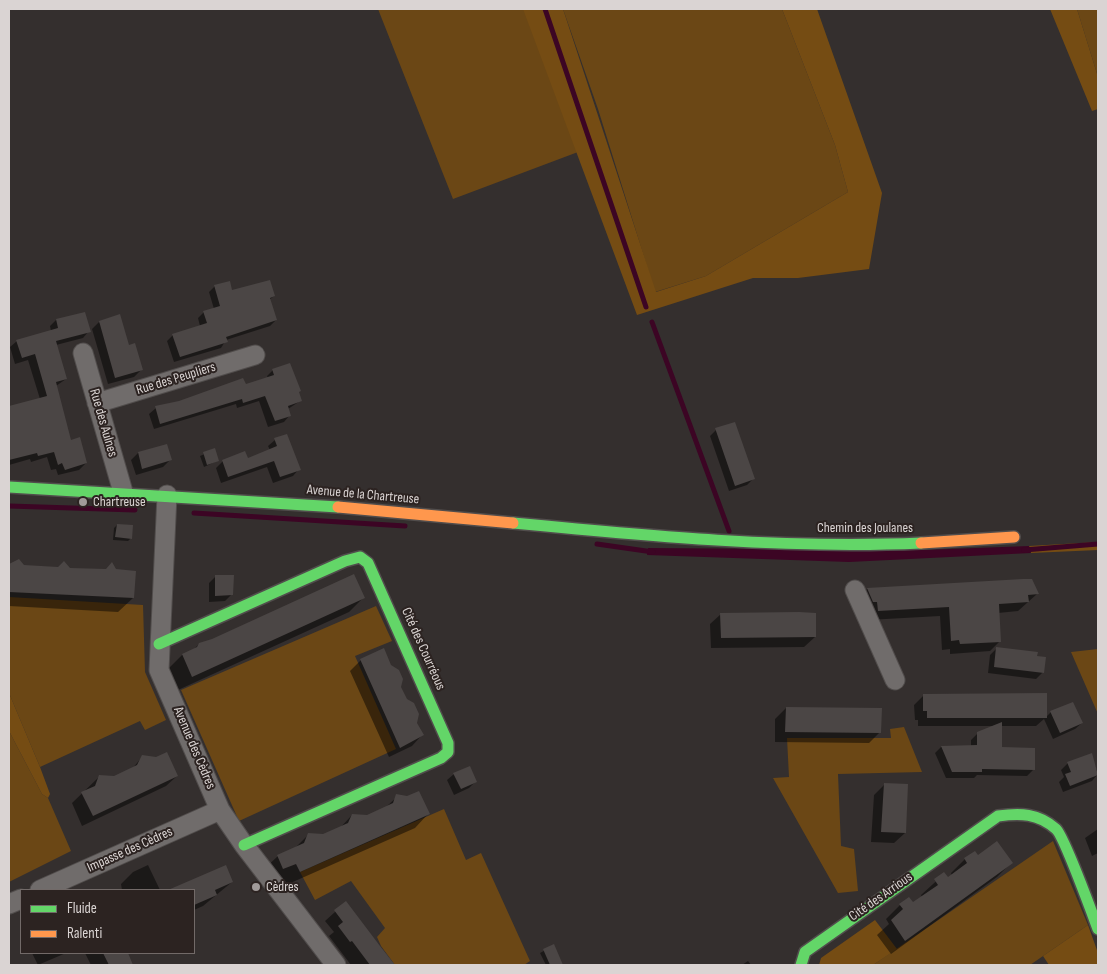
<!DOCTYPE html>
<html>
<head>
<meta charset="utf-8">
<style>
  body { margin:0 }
  #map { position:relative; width:1107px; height:974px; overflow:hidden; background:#342f2e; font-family:"Sofia Sans Condensed",sans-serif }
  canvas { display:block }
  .frame { position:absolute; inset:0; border:10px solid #dad4d3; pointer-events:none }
  .legend { position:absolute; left:20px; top:889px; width:175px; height:65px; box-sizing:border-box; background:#2c2321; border:1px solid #726a68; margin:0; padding:6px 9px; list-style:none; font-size:15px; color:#dad4d3 }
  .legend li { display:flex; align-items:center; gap:10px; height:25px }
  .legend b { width:25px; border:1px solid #726a68 }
</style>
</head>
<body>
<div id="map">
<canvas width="1107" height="974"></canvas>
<div class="frame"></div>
<ul class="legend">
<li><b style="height:6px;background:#63d668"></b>Fluide</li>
<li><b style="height:6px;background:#ff974d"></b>Ralenti</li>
</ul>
</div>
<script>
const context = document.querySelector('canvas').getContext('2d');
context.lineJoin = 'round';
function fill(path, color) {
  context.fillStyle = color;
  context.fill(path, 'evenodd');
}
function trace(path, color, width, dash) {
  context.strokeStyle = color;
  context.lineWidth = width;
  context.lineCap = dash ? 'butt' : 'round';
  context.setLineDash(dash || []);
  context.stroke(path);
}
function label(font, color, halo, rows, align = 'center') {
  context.font = font + ' "Sofia Sans Condensed",sans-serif';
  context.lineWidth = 4;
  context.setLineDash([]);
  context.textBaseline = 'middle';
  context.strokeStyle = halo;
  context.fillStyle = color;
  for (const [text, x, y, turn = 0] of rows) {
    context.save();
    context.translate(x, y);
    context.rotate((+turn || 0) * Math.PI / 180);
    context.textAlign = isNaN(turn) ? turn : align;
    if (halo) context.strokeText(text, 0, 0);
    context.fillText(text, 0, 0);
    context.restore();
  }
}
const green = new Path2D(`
  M378,9H525L578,152L453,199Z
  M563,9H782L835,145L848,192L706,276L655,292L598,109Z
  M1077,9H1098V77Z
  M9,597L143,605L145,672L166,720L145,730L140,721L40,767L9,693Z
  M376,606L392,641L355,656L396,749L239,821L181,690Z
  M1098,649V714L1071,652Z
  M904,727L922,772L838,774L841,846L854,849L858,891L838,893L773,778L789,777L787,738H891L890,729Z
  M9,731L42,794L48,798L71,851L9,882Z
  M444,809L466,860L481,853L530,961L524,965H395L381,946L377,937L385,928L351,881L315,900L300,872Z
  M1053,841L1088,925L1030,965H873Z`);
const forest = new Path2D(`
  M523,9H563L656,292L706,276L848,192L835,145L782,9H817L882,193L869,269L798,278H753L637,315Z
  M1050,9H1077L1098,77V109L1092,111Z
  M1098,542V550L1031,553L1029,546Z
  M9,693L40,767L50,794L48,798L42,794L9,731Z
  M875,920L897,949L873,965H819L821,958Z
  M1088,925L1098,953V965H1049L1043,956Z`);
const water = new Path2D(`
  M1029,546L1031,553L849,562L647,555L648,548L923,550Z`);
const shadow = new Path2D(`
  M215,286L231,292L274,296L269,300L276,320L270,326L226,340L221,348L174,362L167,341L173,335L200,326L198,318L204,312L214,309L209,292Z
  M56,320L89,331L83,338L56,345L66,379L56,386L70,442L86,463L79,470L58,475L56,469L51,470L47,457L31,462L30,459L9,465V445L22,441L40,399L28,360L15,364L10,347L17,341L51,331L50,326Z
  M99,322L128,347L141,370L134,377L108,384L92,329Z
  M273,370L297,393L300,401L288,409L290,415L284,422L268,427L259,401L237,408L236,404L154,429L149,414L156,408L245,386L268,378L267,376Z
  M716,430L753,479L747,485L729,491L710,436Z
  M275,440L299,469L293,476L273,483L267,467L221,483L216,468L223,461L247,459L270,450L268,446Z
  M166,445L170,460L163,467L136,475L131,460L138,453Z
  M214,450L217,461L204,467L200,456Z
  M117,525L131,538L128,541L113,540L114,528Z
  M19,560L23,567L70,569L133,598L118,612L9,606V566Z
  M216,576L232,594L225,601L209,602V583Z
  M1031,580L1037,594L1018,611L998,613L1000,641L990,651L950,654V649L942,650L940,616L868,620L857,599L867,589Z
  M363,598L349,612L178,690L168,669L182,655L193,650L199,644Z
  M721,614L815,637L804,647L711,648L710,624Z
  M997,648L1036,657L1043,672L1036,679L988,673L990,655Z
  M361,660L400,688L422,735L412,746L389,757L350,671Z
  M924,695L1046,717L1051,712L1082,723L1075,729L1053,739L1044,719L1036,726H1001V748L1033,770L1027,776L977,775L974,778H946L935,753L941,747H971V740L978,733L994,726H918V720H915L914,705Z
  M786,708L880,732L869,743L775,742V719Z
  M1091,754L1098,774L1092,781L1063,792L1059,782L1064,777L1061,770L1068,763Z
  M143,756L177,776L166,786L82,826L72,803L100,776L114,777L131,770Z
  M454,774L475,782L469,788L454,795L447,780Z
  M884,785L905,833L894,843L871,842L874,795Z
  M399,795L428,814L415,828L286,885L282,877L270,882L264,869L278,856L295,848L308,835H323L339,829L352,815L367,816L386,807Z
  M1098,829V853L1092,856L1085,838Z
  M978,857L1011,863L997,877L891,954L877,935L889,924L886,919L900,905L912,904L922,897L921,895L944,874L947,879L952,876L951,873L965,859Z
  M148,865L160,890H122L121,884L133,872Z
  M225,867L232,882L203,906L194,910V890H171Z
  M345,903L392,965H351L329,936L334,932L325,921Z
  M553,946L562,965H546L540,953Z
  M32,953H66L38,965Z
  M85,953H126L132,965H91Z
  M748,961L751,965H742Z`);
const stream = new Path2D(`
  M545,9L646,307
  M652,322L729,531
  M9,506L135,510
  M194,513L405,526
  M597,544L653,552
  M1024,550L1098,544`);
const building = new Path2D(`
  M270,280L275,296L270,298L277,320L226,337L228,342L180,357L172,334L207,323L203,311L220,306L214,285L230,281L232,290Z
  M85,312L91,332L56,341L67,379L56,382L71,440L80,437L87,463L65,470L62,463L58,465L54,452L38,456L37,453L9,460V406L47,396L35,354L22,358L16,340L58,328L56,319Z
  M120,314L129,345L135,343L143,370L115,378L99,321Z
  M290,363L301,391L299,392L302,401L288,406L291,416L275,421L265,396L243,403L242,399L160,424L155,406L179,401L243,378L246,384L274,375L272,369Z
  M735,422L755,479L735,486L715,428Z
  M287,434L301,470L280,477L274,461L228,477L222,460L245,451L248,458L277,446L274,438Z
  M167,444L172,460L142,469L138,452Z
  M215,448L219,461L207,465L203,452Z
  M117,524L133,525L132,539L115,537Z
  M19,559L24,565L58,567L64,561L70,568L106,569L112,562L116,569L136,571L134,598L9,592V564Z
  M354,574L365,598L192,677L182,654L197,647L199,643L212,639Z
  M215,575H234L233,595L215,596Z
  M1023,579H1032L1039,594L1028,595L1029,602L999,604L1001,642L960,644L959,640L951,641L949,607L878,611L877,602H873L867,588Z
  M799,612L816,613V637L721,638L720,613Z
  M996,647L1038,652L1037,656L1046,657L1044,673L994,667Z
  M384,648L391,665L399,670L403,679L401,687L407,699L414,703L419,714L417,723L424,735L400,748L360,659Z
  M1047,693V718H927V711H923V694Z
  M1073,702L1083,723L1060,733L1050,711Z
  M786,707L882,708L881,733L785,732Z
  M1002,722V747L1035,748V770L982,769V772H952L941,746L977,745V732Z
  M167,752L178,776L93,816L81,792L95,786L99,775L114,776L137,765L142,755L156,757Z
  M1092,753L1098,775L1070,786L1065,774L1071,772L1067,762Z
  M470,766L477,782L461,789L453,773Z
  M884,783L908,784L906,833L881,832Z
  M419,791L430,814L300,872L296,864L283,869L277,855L304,843L308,833L323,834L348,823L352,814L367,815L393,803L396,794L407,796Z
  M997,841L1013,863L905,941L891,920L903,909L899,904L909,897L913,902L938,885L934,879L944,872L948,877L967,863L964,858L975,851L978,855Z
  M226,865L233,882L215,890L217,895L194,905V890H168Z
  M346,901L380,946L395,965H370L352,941L350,942L338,926L343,922L334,910Z
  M554,944L563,965H550L543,949Z
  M103,953H128L133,965H109Z`);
const street = new Path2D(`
  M83,353L123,492
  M97,403L255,355
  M167,495L159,670L220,810L244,845L336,965
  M855,590L895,680
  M40,890L220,810
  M9,904L21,899`);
const fast = new Path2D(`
  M9,487L338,507
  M513,523C649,536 785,549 921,543
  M159,644L345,561L360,557L368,563L448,743V752L441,758L244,845
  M801,965L805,952L998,816C1020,813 1038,813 1056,829C1064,836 1092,913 1098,929`);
const slow = new Path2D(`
  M338,507L513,523
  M921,543L1014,537`);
const markers = [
  [83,502,5,"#a09a99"],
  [256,887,5,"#a09a99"]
];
const streetNames = [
  ["Rue des Peupliers",176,379,-17],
  ["Rue des Aulnes",103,423,74],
  ["Avenue de la Chartreuse",363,495,5],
  ["Chemin des Joulanes",865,528],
  ["Cité des Courréous",423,649,66],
  ["Avenue des Cèdres",194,748,67],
  ["Impasse des Cèdres",130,850,-24],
  ["Cité des Arrious",881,897,-35]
];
const poiNames = [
  ["Chartreuse",93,502],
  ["Cèdres",266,887]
];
fill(green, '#6b4715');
fill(forest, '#754c13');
fill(water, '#3c0524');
fill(shadow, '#0007');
trace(stream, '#3c0524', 5);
fill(building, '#4b4645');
trace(street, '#514d4c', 21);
trace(fast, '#514d4c', 14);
trace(slow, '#514d4c', 14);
trace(street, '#706c6b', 19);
trace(fast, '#63d668', 11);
trace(slow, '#ff974d', 11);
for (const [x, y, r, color] of markers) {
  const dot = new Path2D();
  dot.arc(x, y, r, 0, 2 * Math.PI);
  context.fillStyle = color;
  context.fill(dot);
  trace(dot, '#2c2321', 2);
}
label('14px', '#dad4d3', '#2c2321', streetNames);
label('14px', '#dad4d3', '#2c2321', poiNames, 'left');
</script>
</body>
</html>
